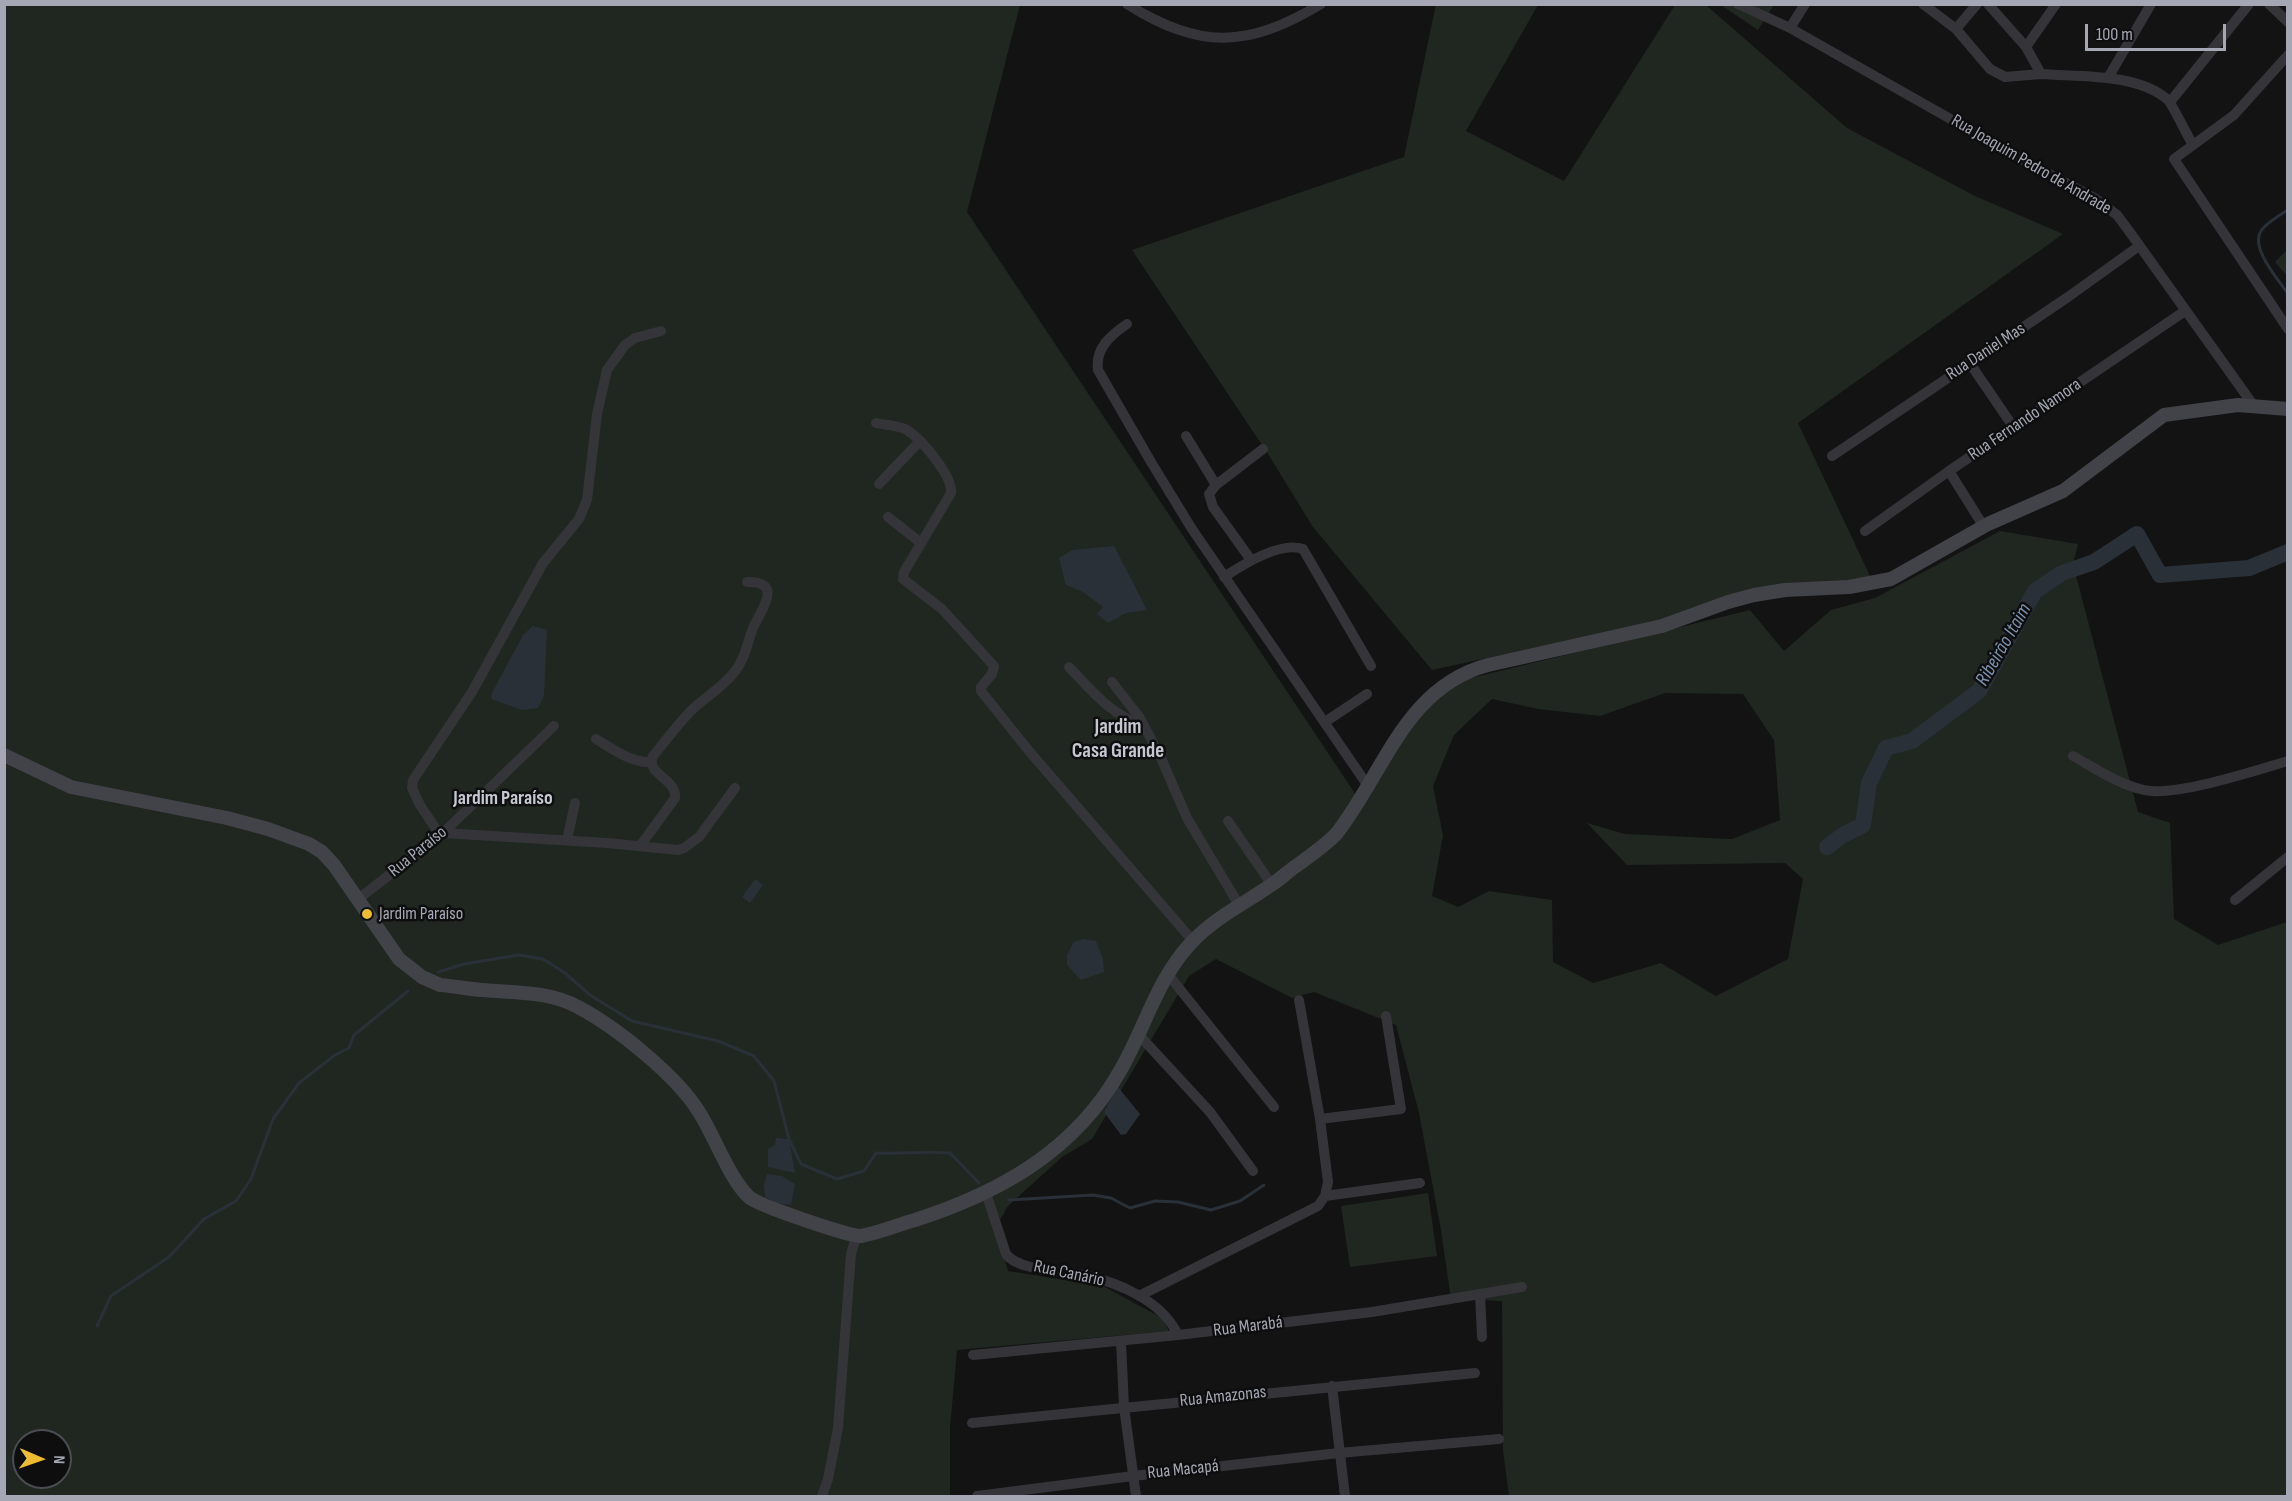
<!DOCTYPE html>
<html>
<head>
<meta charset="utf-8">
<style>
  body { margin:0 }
  #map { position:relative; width:2292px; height:1501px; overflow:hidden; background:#131314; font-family:"Sofia Sans Condensed",sans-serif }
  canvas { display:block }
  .frame { position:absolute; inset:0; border:6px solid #a5a8b4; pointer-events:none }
  .north { position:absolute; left:12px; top:1429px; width:60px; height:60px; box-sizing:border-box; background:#0e0e0f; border:2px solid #4a4c51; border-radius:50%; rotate:92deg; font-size:16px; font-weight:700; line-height:24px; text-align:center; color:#a5a8b4 }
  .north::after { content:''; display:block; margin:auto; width:21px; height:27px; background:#edbc32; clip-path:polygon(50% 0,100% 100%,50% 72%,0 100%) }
  .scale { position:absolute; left:2085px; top:24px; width:141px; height:27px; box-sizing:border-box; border:3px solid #a5a8b4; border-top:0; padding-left:8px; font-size:18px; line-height:21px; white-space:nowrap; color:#a5a8b4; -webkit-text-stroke:4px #0e0e0f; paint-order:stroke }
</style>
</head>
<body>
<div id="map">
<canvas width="2292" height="1501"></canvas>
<div class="frame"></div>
<div class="north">N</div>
<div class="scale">100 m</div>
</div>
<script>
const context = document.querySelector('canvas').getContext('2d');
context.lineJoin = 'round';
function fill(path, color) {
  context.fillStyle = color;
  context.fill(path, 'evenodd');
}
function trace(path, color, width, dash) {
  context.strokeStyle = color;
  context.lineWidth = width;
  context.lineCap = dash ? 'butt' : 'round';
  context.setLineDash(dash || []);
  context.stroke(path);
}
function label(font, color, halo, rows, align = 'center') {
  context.font = font + ' "Sofia Sans Condensed",sans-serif';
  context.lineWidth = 5;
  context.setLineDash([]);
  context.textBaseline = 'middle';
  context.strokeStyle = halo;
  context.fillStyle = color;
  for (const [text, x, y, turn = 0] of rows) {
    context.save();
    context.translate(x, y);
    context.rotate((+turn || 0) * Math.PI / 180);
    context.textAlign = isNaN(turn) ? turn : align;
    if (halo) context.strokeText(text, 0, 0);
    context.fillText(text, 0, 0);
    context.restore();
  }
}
const green = new Path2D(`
  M1436,4L1538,5L1466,131L1564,181L1675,5H1706L1847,128L1975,196L2063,234L1798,423L1871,578L1708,610L1432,670L1313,527L1268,454L1132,250L1404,157Z
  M5,5H1020L967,212L1362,804L1423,708L1459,681L1750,610L1784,651L1831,610L1875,598L2000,531L2078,544L2073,564L2138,812L2170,823L2174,919L2218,945L2287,922L2288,1493L2283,1496H1509L1503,1450L1502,1301L1451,1299L1441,1230L1419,1113L1396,1025L1314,992L1292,998L1216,959L1189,976L1092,1139L1062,1157L1008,1206L996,1227L1008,1271L1103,1286L1162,1318L1169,1331L957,1350L950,1428V1496H5ZM1665,693L1743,694L1774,740L1780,820L1732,839L1625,834L1587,823L1627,865L1785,863L1803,879L1788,959L1716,996L1661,963L1593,983L1553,962L1552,900L1489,891L1458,907L1432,896L1443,835L1433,786L1454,735L1492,699L1538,709L1600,716ZM24,1441H60V1477H24Z
  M1721,5H1774L1758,30Z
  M2287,250V276L2275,262Z
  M1428,1193L1437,1256L1350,1267L1341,1206Z`);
const water = new Path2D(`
  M1114,546L1147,610L1126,613L1108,623L1097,614L1103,607L1083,592L1066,585L1059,558L1072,550Z
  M533,626L547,630L544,696L538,708L522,710L491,699L492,693L523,635Z
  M755,879L763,885L750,903L742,897Z
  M1083,939L1096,941L1103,959L1104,972L1081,980L1067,965V955L1074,942Z
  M1118,1087L1140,1114L1126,1134L1121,1135L1104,1112Z
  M776,1138L789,1139L795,1173L768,1167V1149L775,1145Z
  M767,1174L782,1176L795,1184L791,1205L777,1203L765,1197L764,1185Z`);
const stream = new Path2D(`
  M2288,210C2280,215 2266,223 2261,231C2250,248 2278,279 2288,294
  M438,972L464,964L519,955L543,959L565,973L590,995L632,1021L718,1041L754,1056L774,1081L789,1139L801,1164L837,1179L864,1171L876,1153C901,1154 925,1151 950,1153L979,1183
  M1009,1200L1093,1195L1111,1198L1130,1208L1155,1201L1178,1202L1211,1210L1240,1201L1264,1185
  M97,1326L111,1296L169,1257L204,1219L236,1201L251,1179L273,1119L299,1083L335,1055L349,1048L354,1035L408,991`);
const river = new Path2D(`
  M1827,847L1843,835L1863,825L1869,783L1886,748L1912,741L1979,691L2035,591L2062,573L2094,562L2137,534L2160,575L2249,568L2288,552`);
const street = new Path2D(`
  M1127,4C1200,50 1248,48 1321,4
  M1738,4L1790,28L2021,159L2096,199L2117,215L2129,231L2254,406
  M1923,4L1956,29L1990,69L2005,77L2041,74
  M1988,4L2026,47L2041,74C2079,77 2138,73 2168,100C2172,104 2188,137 2193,145
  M2269,4L2288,22
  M1790,28L1805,4
  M1956,29L1977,4
  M2026,47L2056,4
  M2288,55L2234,115L2174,159L2288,329
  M2108,78L2151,4
  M2170,102L2249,4
  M1127,324C1111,335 1095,348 1098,370L1151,462L1192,529L1368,786
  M661,331L635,338L625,345L607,370L597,414L587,500L579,519L543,563L472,692L413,780L412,788L420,805L436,829L443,833L607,843L678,850L684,848L699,837L735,788
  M1969,362L2014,428
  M876,423C884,425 897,425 905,429C920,437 953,476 951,493L904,572L903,579L942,609L994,666L992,674L981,687V691L1029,751L1193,941
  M1186,436L1216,485L1263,449
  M1832,456L2068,297L2139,246
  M1949,471L1984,527
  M879,484L919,442
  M1216,485L1209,494L1213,507L1251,560
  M888,517L921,543
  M1865,531L1949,471L2185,311
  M1224,577C1242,565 1281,541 1303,549L1371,666
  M1069,667C1094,693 1110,714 1144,726
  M1112,682L1140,718L1161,758L1187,818L1239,905
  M1325,722L1367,694
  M596,739C613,749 631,763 651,762
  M2073,756C2096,769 2118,784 2144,790C2174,797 2255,771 2288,761
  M1228,821L1272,885
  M567,840L575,803
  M640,846L675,798C677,778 645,775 653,756C667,739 680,721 695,707C709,695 725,685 736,670C746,657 747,643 753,628C759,613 786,581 747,582
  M357,900L443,833L554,726
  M2235,900L2288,857
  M1167,973L1274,1107
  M1139,1035L1210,1112L1253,1171
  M1320,1119L1401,1109L1386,1016
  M986,1193L1006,1254C1018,1271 1065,1271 1084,1275C1120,1283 1162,1301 1178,1335
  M1325,1196L1420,1183
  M1480,1294L1482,1337
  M1139,1296L1318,1206L1325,1196L1328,1182L1320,1119L1299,1000
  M1121,1341L1124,1407L1136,1496
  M973,1355L1178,1335L1372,1312L1522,1287
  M1332,1386L1345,1496
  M972,1423L1475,1373
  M822,1496L828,1479L838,1428L851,1254L856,1237
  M977,1496L1133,1476L1339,1453L1499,1439`);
const secondary = new Path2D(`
  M4,755L71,787L227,818L268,829L309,844L322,852L334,865L399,959L422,977L440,985C454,986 468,989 482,990C514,993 550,991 578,1007C616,1027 677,1076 699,1112C714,1135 730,1180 749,1197C757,1205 851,1237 861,1236C879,1233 897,1225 915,1220C999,1193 1075,1151 1120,1071C1145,1028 1157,979 1191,943C1214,918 1244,904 1271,885C1281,879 1289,870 1299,864C1312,854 1326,845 1337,833C1384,773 1405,687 1488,665L1662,626L1728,602L1754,595L1785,590L1849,587L1891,579L1988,524L2063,491L2164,415L2238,405L2288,409`);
const markers = [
  [367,914,6,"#edbc32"]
];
const streetNames = [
  ["Rua Joaquim Pedro de Andrade",2031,165,30],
  ["Rua Daniel Mas",1986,352,-33],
  ["Rua Fernando Namora",2025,420,-34],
  ["Rua Paraíso",418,852,-39],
  ["Rua Canário",1069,1274,12],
  ["Rua Marabá",1248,1327,-7],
  ["Rua Amazonas",1223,1397,-6],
  ["Rua Macapá",1183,1470,-6]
];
const poiNames = [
  ["Jardim Paraíso",379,914]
];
const waterNames = [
  ["Ribeirão Itaim",2004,645,-60]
];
const neighbourhoodNames = [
  ["Jardim Paraíso",503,799]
];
const quarterNames = [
  ["Jardim",1118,728],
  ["Casa Grande",1118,752]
];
fill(green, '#1f2720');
fill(water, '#293038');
trace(stream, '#293038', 3);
trace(river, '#293038', 16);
trace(street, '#343439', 10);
trace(secondary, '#424349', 14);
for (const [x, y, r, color] of markers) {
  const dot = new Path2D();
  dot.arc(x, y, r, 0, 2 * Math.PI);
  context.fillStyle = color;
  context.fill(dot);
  trace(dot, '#0e0e0f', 2);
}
label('18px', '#a5a8b4', '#0e0e0f', streetNames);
label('18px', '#a5a8b4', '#0e0e0f', poiNames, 'left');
label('italic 20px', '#7c93af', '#0e0e0f', waterNames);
label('bold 20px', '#c5c8d1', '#0e0e0f', neighbourhoodNames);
label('bold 21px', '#c5c8d1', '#0e0e0f', quarterNames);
</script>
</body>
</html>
